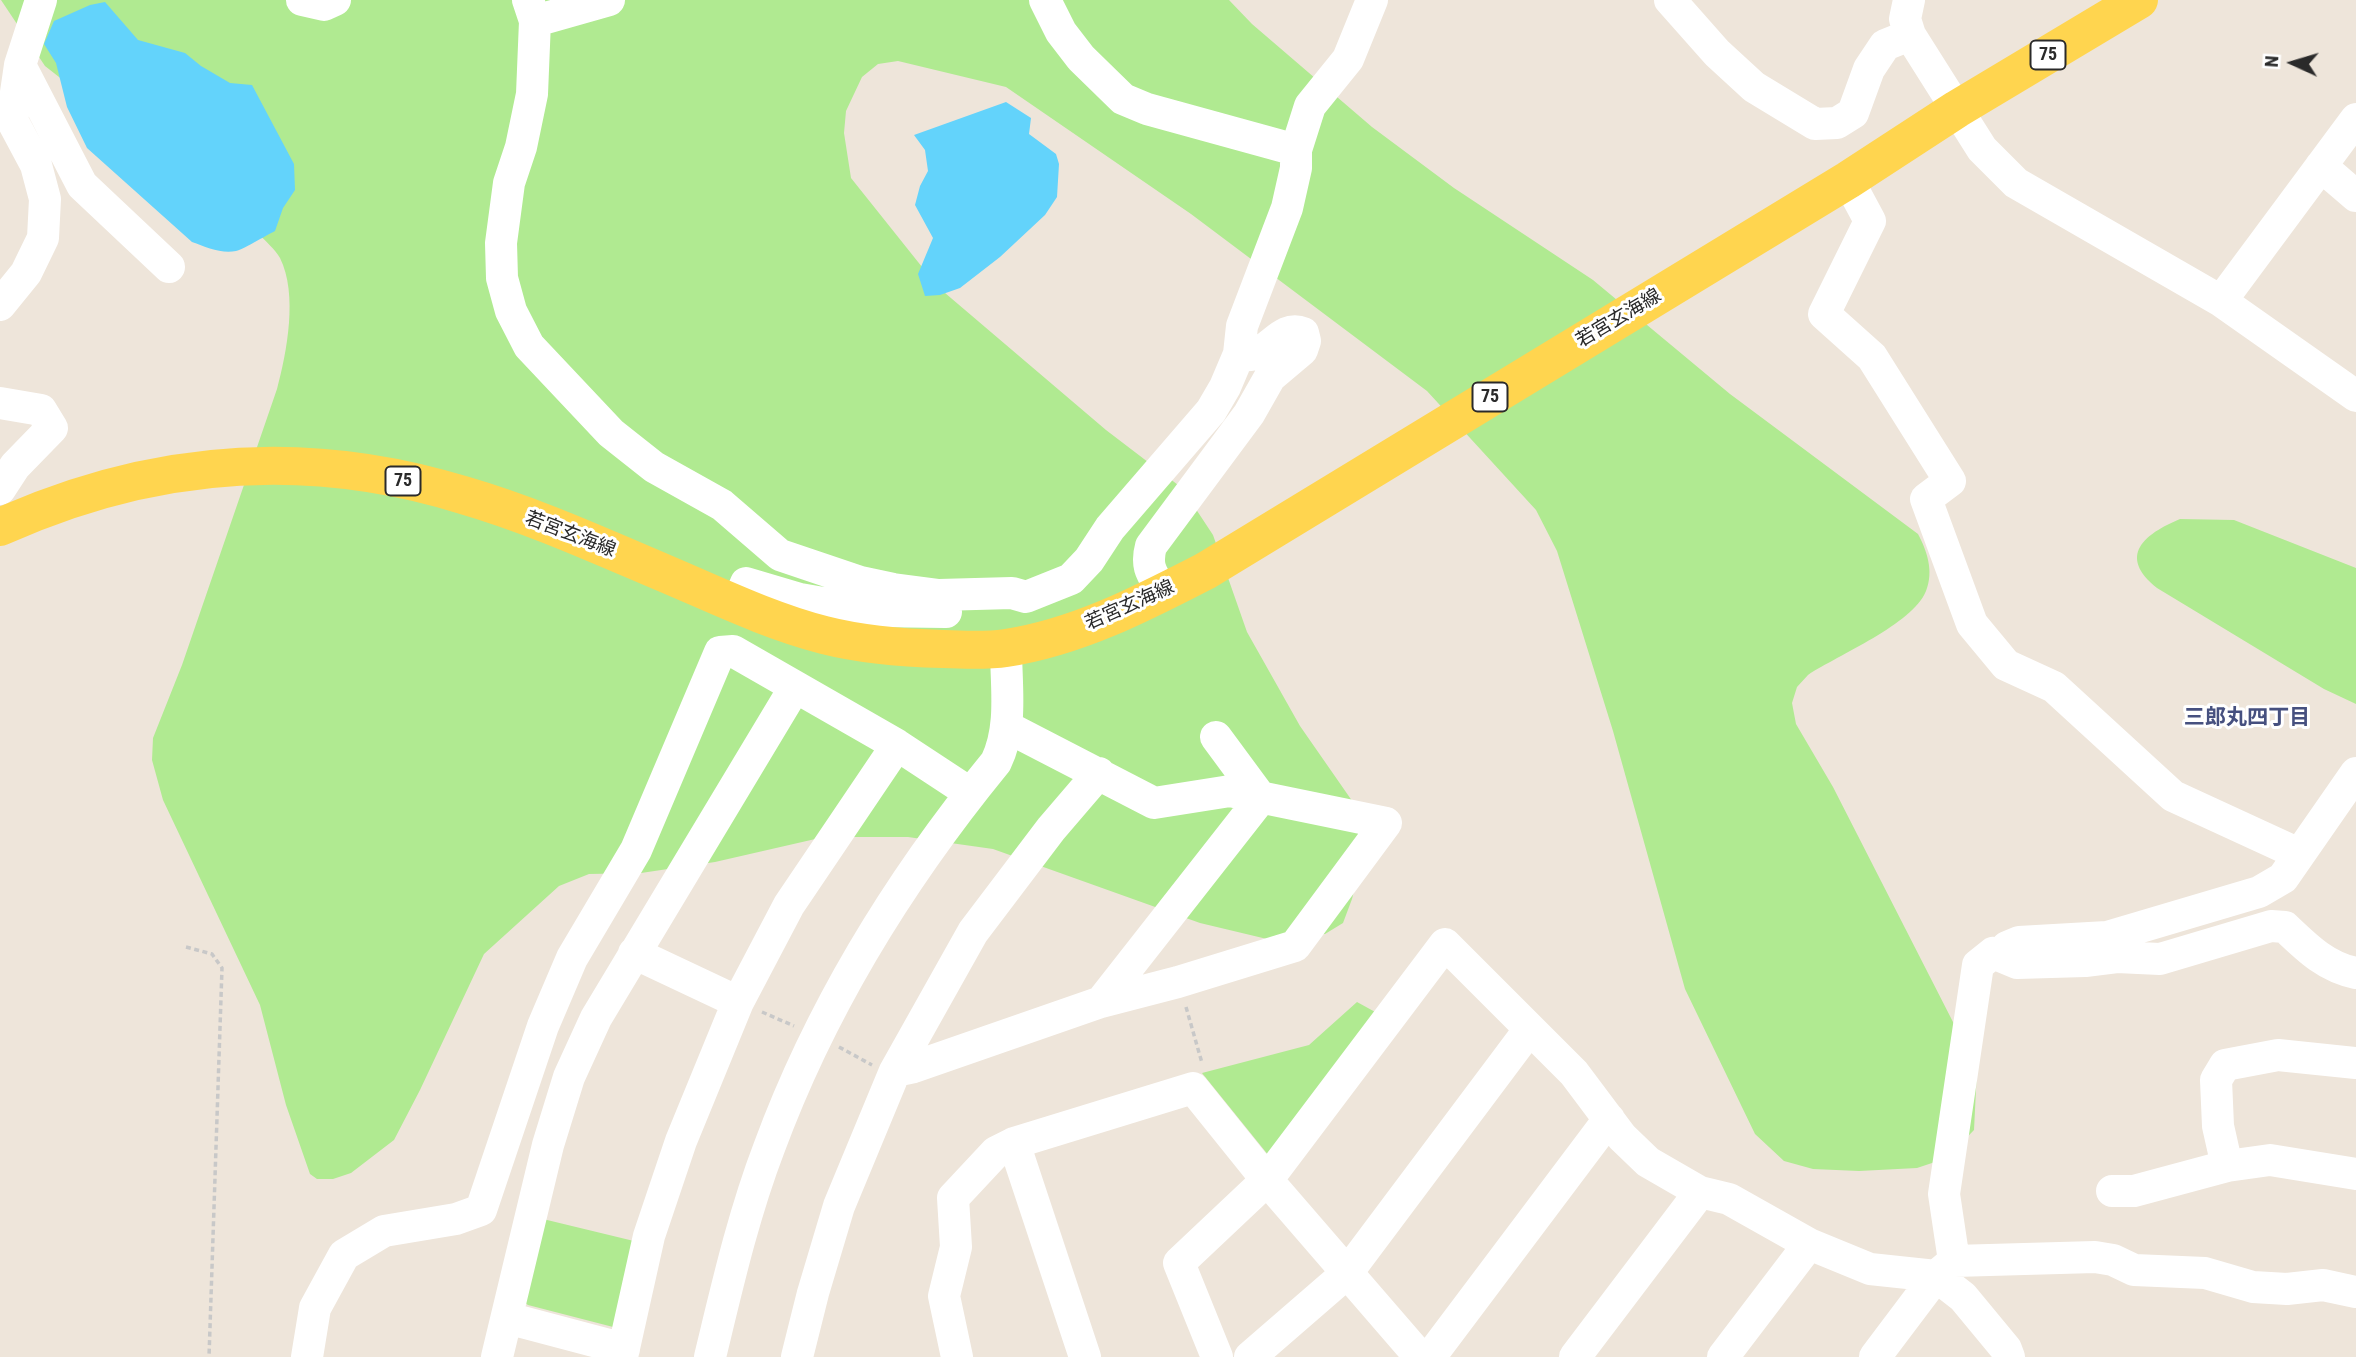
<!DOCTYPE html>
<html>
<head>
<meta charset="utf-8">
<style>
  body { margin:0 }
  #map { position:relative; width:2356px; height:1357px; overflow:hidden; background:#eee5da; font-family:"Roboto Condensed",sans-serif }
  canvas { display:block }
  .north { position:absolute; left:2258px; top:28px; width:70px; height:70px; -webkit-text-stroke:5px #fff; paint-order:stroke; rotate:274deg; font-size:19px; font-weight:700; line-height:28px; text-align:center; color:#2a2a2a }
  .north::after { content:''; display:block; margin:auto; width:24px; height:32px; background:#2a2a2a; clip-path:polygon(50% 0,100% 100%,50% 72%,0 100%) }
</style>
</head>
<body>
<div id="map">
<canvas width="2356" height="1357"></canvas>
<div class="north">N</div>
</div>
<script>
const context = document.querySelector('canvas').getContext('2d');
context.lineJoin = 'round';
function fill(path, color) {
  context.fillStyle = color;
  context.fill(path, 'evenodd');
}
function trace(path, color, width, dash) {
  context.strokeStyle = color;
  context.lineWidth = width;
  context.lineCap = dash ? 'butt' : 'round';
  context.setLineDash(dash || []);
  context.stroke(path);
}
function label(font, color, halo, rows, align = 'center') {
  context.font = font + ' "Roboto Condensed","Noto Sans JP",sans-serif';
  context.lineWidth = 6;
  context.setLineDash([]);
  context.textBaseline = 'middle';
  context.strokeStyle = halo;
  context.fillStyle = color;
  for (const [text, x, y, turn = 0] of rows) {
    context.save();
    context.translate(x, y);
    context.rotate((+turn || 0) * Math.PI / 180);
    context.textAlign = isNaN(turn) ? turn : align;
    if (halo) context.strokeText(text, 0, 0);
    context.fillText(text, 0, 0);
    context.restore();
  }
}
const green = new Path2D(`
  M1,0H1229L1252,24L1372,127L1454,188L1593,280L1730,394L1918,534C1927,551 1934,571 1926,591C1913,624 1838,655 1808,675L1797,687L1792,703L1796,724L1833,787L1977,1069L1974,1130L1947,1158L1917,1168L1859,1171L1813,1169L1784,1161L1755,1134L1685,989L1613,731L1557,551L1536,510L1427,391L1191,214L1006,87L898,61L878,64L862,77L846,111L844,133L851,178L938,287L1106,430L1182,488L1213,535L1247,632L1300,726L1364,818V850L1352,899L1343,923L1325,934L1267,939L1200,923L993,849L908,837H824L715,862L641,873L589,874L559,886L484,954L420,1090L394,1140L351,1173L333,1179H317L310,1174L286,1105L260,1005L163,800L152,760L153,738L182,665L277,389C287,352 298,294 280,258C275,249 265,241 258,233L45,66Z
  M2180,519L2234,520L2356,568V704L2324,689L2157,588C2117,556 2144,534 2180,519Z
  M1357,1002L1377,1013L1269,1156L1202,1073L1309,1045Z
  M543,1219L638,1242L617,1328L528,1305L524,1302Z`);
const water = new Path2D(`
  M105,2L138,40L185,53L201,66L230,83L252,85L294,164L295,190L283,208L275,231C267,235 240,251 236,251C221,254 206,247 192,242L87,148L67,107L56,63L44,44L54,21L90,5Z
  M1006,102L1031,118L1029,134L1056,154L1059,164L1057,197L1045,215L1000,257L960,288L940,295L925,296L918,274L933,238L915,205L920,186L928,171L925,150L914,135Z`);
const path = new Path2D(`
  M186,947L212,954L222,968L209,1357
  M1186,1007L1202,1063
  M762,1012L794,1026
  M839,1047L872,1065`);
const minor = new Path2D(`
  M302,0L324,5L335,0
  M528,0L535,21L532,94L521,147L509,183L501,243L502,278L511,311L529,346L611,433L654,467L722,505L780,555L860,582L893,589L939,595L1012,593L1026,597L1071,579L1089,560L1110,528L1211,411L1225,387L1239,354L1242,326L1287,208L1296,168V150L1310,106L1348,59L1372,0
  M1045,0L1061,32L1081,58L1123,99L1147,109L1296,150
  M1670,0L1717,53L1754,87L1815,124L1837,123L1853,113L1869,69L1885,45L1910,35
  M1909,0L1905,19L1910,35L1982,149L2016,183L2221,301L2356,396
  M535,21L609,0
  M20,65L82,185L169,267
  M2321,166L2356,196
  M1848,180L1870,221L1824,314L1872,357L1950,481L1926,499L1972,624L2006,665L2054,687L2173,796L2299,854
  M2221,301L2356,119
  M0,305L26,273L43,238L45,199L36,165L12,120L20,65L41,0
  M0,403L41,410L52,428L15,466L0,489
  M1163,592C1153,575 1145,568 1151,546L1249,414L1270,377L1302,350L1305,341L1303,333C1282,324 1271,352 1251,355C1247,356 1243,355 1239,354
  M737,604L746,583L800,599L869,611L946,612
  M1216,737L1261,798
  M2007,947L2019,942L2107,937L2259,892L2283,878L2356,773
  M634,953L738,1002
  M1101,1002L1261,798
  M895,1071L914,1067L1101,1002L1178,982L1295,946L1386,823L1230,791L1154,803L1007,727
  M1014,1143L1085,1357
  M2227,1166L2218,1126L2216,1080L2225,1065L2278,1055L2356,1063
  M2112,1191H2134L2227,1166L2270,1160L2356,1174
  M1954,1261L2095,1257L2113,1260L2134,1270L2205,1273L2253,1287L2287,1289L2323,1285L2356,1292
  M507,1318L624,1349
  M307,1357L315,1308L344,1255L384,1231L456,1219L481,1210L543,1026L572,958L636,850L720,652L733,651L897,745L970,793
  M497,1357L548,1145L569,1077L596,1018L795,687
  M622,1357L649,1236L681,1141L738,1002L789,905L897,745
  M710,1357C727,1287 743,1216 769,1148C821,1007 901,878 996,762C1013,727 1006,686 1006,648
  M797,1357L813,1293L839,1206L895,1071L973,932L1051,829L1099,773
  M957,1357L944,1296L956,1247L953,1198L996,1152L1014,1143L1193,1088L1267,1180L1420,1357
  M1217,1357L1179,1263L1267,1180L1445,944L1574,1073L1622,1137L1648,1162L1700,1192L1729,1199L1809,1244L1870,1269L1936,1276L1963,1297L2006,1349L2009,1357
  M1250,1357L1347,1273L1529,1030
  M1430,1357L1609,1119
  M1575,1357L1700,1192
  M1723,1357L1809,1244
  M1875,1357L1936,1276L1954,1261L1944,1194L1978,965L1993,953L2017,963L2085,961L2117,957L2160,959L2271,926L2285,927C2307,948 2326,967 2356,973`);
const major = new Path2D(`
  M0,527C151,459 304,446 463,495C532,515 598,545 664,573C716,595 769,621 824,635C863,645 903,648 943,649C964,650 986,651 1006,648C1078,637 1143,603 1207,570L1848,180L1957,109L2139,0`);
const shields = [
  [2048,55,35],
  [1490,397,35],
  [403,481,35]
];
const shieldNames = [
  ["75",2048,55],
  ["75",1490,397],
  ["75",403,481]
];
const streetNames = [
  ["若宮玄海線",1619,319,-31],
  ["若宮玄海線",570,535,21],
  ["若宮玄海線",1130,606,-24]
];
const neighbourhoodNames = [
  ["三郎丸四丁目",2247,719]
];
fill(green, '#b0ea91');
fill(water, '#63d3fb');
trace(path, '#c8c8c8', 3.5, [5, 3.5]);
trace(minor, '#fff', 32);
trace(major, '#ffd54f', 38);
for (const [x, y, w] of shields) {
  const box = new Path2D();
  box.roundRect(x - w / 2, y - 14.5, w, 29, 5);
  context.fillStyle = '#fff';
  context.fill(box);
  trace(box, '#2a2a2a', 2);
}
label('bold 18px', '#2a2a2a', null, shieldNames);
label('19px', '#2a2a2a', '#fff', streetNames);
label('bold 21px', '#46507f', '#fff', neighbourhoodNames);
</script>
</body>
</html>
